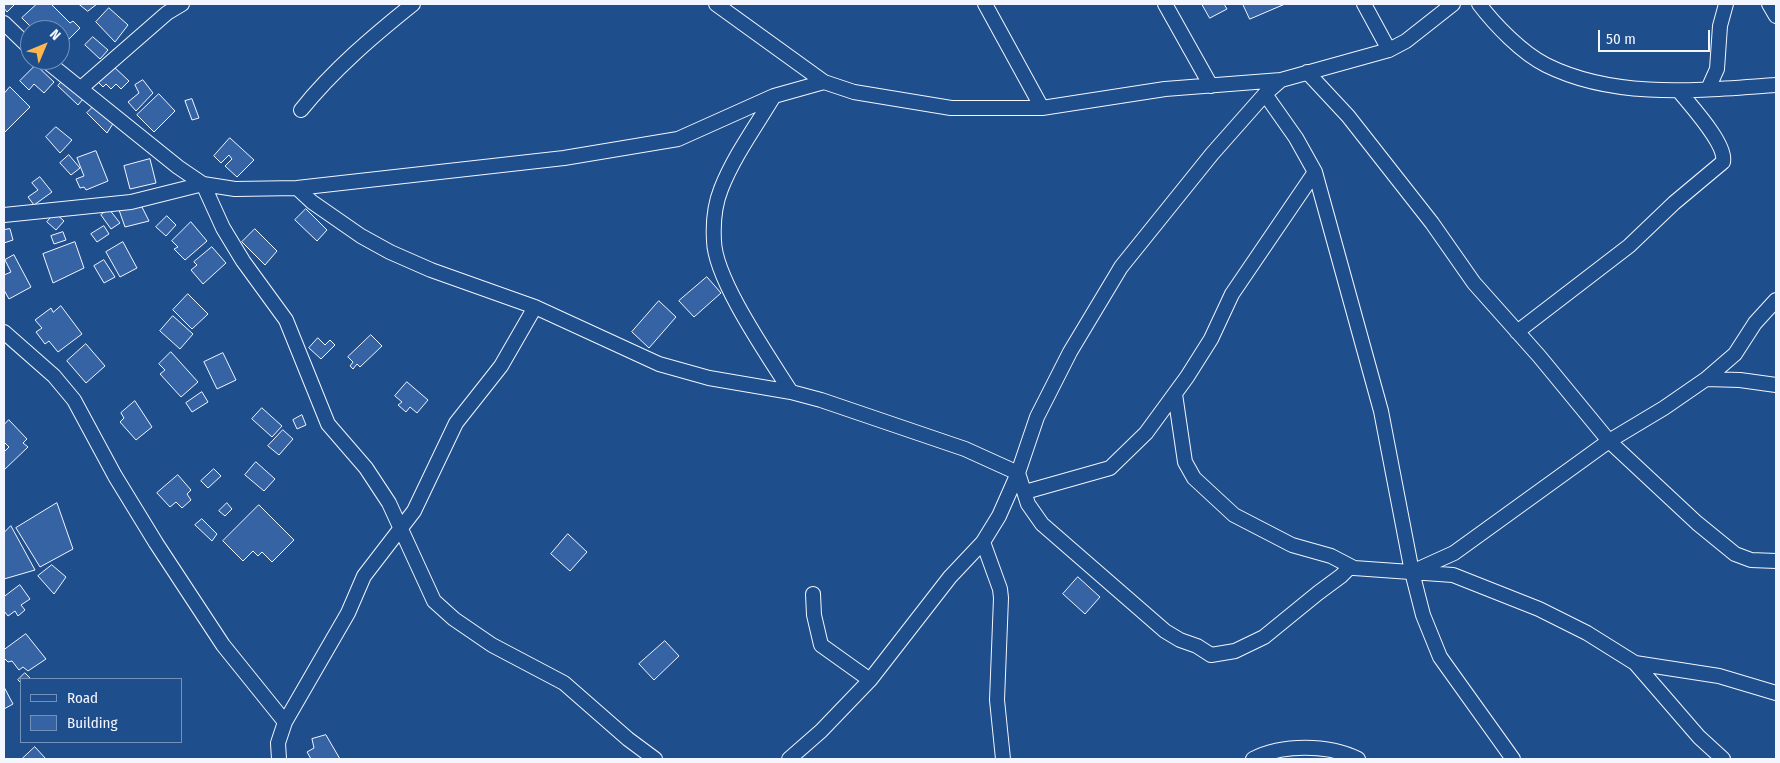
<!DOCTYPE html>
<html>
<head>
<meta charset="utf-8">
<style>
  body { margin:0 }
  #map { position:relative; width:1780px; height:763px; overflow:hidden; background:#1f4e8c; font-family:"Fira Sans Condensed",sans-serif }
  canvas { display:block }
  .frame { position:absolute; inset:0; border:5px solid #f2f6ff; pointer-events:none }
  .legend { position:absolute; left:20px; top:678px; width:162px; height:65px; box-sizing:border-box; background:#1f4e8c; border:1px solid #7391ba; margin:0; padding:6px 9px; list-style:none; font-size:15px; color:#f2f6ff }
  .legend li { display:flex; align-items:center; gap:10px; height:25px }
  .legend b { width:25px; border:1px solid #7391ba }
  .north { position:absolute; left:20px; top:20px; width:50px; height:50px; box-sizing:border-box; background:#1f4e8c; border:1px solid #7391ba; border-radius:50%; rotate:45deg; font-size:14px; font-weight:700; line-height:20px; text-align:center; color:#f2f6ff }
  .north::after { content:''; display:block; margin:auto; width:18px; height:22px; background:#ffb74d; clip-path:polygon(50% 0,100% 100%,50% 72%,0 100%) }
  .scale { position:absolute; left:1598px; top:30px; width:112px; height:22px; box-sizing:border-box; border:2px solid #f2f6ff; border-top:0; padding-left:6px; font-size:15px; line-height:18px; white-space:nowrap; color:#f2f6ff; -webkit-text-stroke:4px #1f4e8c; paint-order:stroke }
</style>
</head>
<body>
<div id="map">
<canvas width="1780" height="763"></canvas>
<div class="frame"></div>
<ul class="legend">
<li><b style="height:6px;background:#1f4e8c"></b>Road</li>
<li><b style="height:14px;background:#3563a3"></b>Building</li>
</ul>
<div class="north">N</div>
<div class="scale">50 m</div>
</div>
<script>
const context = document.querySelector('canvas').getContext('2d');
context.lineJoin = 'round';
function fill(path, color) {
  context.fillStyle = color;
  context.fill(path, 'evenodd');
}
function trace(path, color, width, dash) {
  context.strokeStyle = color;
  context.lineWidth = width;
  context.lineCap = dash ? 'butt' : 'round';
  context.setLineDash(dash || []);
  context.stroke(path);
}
const building = new Path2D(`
  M4,4H15L7,12L4,8Z
  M37,4H51L70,23L73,21L80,28L65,43L60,41V30H34L22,18Z
  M79,4H97L88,11Z
  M1202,4H1224L1227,9L1210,18Z
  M1243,4H1285L1250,19Z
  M109,8L128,25L115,42L96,22Z
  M93,37L108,50L100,59L85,45Z
  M36,65L54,82L44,93L34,84L29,90L20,81Z
  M113,66L129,81L121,89L116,84L111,89L106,84L103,87L98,82Z
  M63,80L83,99L78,105L58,86Z
  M143,80L153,93L136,111L128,102L139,93L135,85Z
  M10,87L30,107L4,133V94Z
  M159,94L175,111L154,132L137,115Z
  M192,99L199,118L192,120L185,101Z
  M95,105L114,122L107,133L87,113Z
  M56,127L72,140L60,153L46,137Z
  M230,138L254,160L237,177L225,166L232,159L229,155L221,163L214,156Z
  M96,151L108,181L86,190L84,187L80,188L76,179L84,176L77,158Z
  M69,155L80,168L71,175L60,163Z
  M150,159L156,183L130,189L124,166Z
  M40,177L52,192L34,205L28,197L38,190L32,183Z
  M142,207L149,221L125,227L119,210Z
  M109,209L120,223L111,229L101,215Z
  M306,209L327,230L317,241L295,220Z
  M55,213L64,221L56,230L47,222Z
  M167,216L176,225L166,236L156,227Z
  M191,222L207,241L185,260L174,249L178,247L172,241Z
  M104,226L109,234L97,242L91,234Z
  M10,229L13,240L4,243V230Z
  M255,229L277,251L265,265L242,242Z
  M63,232L66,240L54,244L51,236Z
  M75,242L84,268L53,283L43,254Z
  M123,242L137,268L120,277L106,252Z
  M212,247L226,263L203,284L191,270L197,265L194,262Z
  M14,255L31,287L9,299L4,290V275L11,272L5,260Z
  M104,260L115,277L104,283L94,266Z
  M707,277L721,293L694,317L679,301Z
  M188,294L208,314L192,329L173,310Z
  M659,301L676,317L649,348L632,332Z
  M61,306L82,334L58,352L49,341L45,344L36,332L42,328L35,320L51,308L53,312Z
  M173,316L193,334L180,349L160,331Z
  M371,335L382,346L360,367L357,364L353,369L350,366L353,362L348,357Z
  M318,338L325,345L330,340L335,345L321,359L309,348Z
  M86,344L105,366L86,383L67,361Z
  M171,352L198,382L181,397L160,374L165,370L159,364Z
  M223,353L236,380L217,389L204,362Z
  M407,382L428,400L417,413L410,407L406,412L398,405L402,402L395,396Z
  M202,392L208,402L192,412L186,403Z
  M135,401L152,427L136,440L120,422L124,418L121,413Z
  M262,408L282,426L272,437L252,419Z
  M302,415L306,425L297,429L293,420Z
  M9,420L27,439L23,443L28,447L4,470V452L9,447L4,442V425Z
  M283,430L293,439L279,455L268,446Z
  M256,462L275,479L264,491L245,475Z
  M214,469L221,476L208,488L201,481Z
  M178,475L191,490L187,494L191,500L182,508L176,502L170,507L157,493Z
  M57,503L73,549L40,567L16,528Z
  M227,503L232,509L225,516L219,511Z
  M259,505L294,540L272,562L262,552L258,556L253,551L243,561L223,541Z
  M202,519L217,534L212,541L195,525Z
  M11,526L35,570L4,579V533Z
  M568,534L587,552L570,571L551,554Z
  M52,565L66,577L54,594L38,576Z
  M1078,577L1100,597L1085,614L1063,594Z
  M20,585L30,599L21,605L25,610L18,616L15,611L8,616L4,611V597Z
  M26,634L46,659L28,671L23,667L19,670L12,661L8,662L4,658V650Z
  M665,641L679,656L654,680L639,664Z
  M25,673L31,679H21V683L18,680Z
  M4,687L13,704L4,709Z
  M326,735L340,759H311L307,752L314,748L312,739Z
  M35,747L46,759H22Z`);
const minor = new Path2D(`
  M716,4L824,82L854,92L951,108H1042L1165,89L1281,80L1389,50L1406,41L1453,4
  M985,4L1042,108
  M1165,4L1211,86
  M1364,4L1389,50
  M1479,4C1495,25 1522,53 1546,65C1616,100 1701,90 1776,85
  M1769,4L1776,16
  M4,23L30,48
  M45,60L178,167L203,184L235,189L297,188L484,167L564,158L678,139L774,96L824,82
  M1307,72L1348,116L1432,223L1474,283L1539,356L1609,441L1697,523L1735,554L1751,560L1776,561
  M81,88L167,13L182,4
  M1708,89L1717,69L1720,26L1726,4
  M1265,94L1296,138L1315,172L1381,411L1412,572L1423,615L1440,657L1513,759
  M774,96C756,126 734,156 721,189C715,204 713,224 714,241C715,280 769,357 791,392
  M301,110C333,70 373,36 413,4
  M297,188L312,202L361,236L390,252L431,270L535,307L659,364L709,378L791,392L821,400L965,449L1018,473L1028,504L1042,524L1165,631L1180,640L1197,646L1211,655L1235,651L1264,637L1318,593L1341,576L1350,567
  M4,215L131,202L203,184L223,228L243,261L286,320L328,424L366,468L389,503L434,601L454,619L492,645L564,683L628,739L655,759
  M4,332L54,376L74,400L115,476L156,543L223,645L285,722
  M1517,332L1629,246L1674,203L1723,162C1727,144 1690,105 1679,91
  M1706,379L1740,380L1776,385
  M1175,394L1185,462L1194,478L1234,515L1292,545L1331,556L1354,568L1453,575L1539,609L1587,633L1635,663L1699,737L1723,759
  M1025,492L1110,468L1146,433L1187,377L1211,339L1232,294L1315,172
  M983,542L1000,589L1001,598L997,700L1003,759
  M1412,572L1454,553L1609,441L1664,408L1706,379L1735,354L1755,323L1776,300
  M813,594L814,615L821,645L870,680
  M1635,663L1719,676L1776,693
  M279,759L278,743L285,722L348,613L364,576L414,511L456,423L501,366L535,307
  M789,759L821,731L870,680L950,577L983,542L999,516L1018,473L1037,417L1070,352L1121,267L1212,154L1265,94L1281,80
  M1253,759C1282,744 1328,744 1358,759`);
fill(building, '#3563a3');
trace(building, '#f2f6ff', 1);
trace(minor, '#f2f6ff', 16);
trace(minor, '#1f4e8c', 14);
</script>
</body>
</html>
